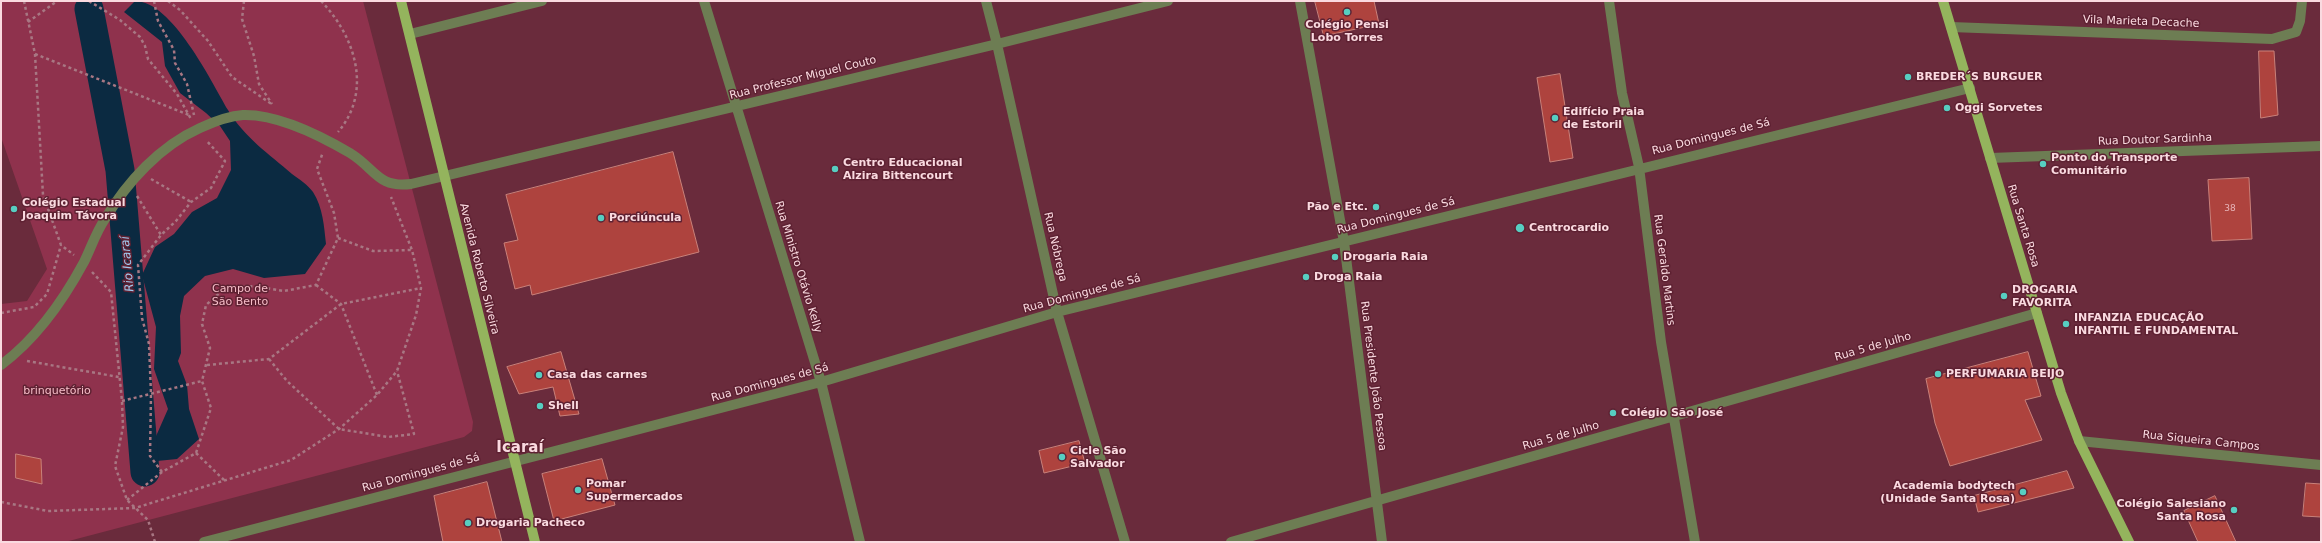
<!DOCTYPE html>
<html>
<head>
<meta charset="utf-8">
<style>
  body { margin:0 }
  #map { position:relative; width:2322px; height:543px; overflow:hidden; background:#6a2b3c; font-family:"DejaVu Sans",sans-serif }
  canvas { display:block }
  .frame { position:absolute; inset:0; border:2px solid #fadae0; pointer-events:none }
</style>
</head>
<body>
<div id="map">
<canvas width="2322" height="543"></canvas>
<div class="frame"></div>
</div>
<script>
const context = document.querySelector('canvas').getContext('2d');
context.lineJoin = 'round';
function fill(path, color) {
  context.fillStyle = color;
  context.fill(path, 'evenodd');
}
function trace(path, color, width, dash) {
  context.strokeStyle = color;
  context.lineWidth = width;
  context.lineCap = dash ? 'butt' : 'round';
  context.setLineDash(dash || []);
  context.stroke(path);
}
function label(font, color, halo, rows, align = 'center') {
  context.font = font + ' "DejaVu Sans",sans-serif';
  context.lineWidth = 3;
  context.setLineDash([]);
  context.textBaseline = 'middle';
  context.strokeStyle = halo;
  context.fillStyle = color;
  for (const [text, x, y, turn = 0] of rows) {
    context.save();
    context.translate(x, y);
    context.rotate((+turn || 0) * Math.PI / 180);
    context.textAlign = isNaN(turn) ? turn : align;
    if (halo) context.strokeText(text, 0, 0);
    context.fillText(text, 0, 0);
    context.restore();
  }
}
const green = new Path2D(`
  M1,1H363L473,422L472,431L464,437L65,542H1V304L27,301L47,269L1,137Z`);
const water = new Path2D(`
  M135,1C172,1 211,81 228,110C244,137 269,154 292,174C299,179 308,185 313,192C323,208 324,226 326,244L305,274L264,278L233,269L205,276L184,296L180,316L181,353L178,361L187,385L189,409L199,439L177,459L157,461L153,443L168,409L154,369L156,327L142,275L155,247L174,234L192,212L217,198L231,170L230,141L220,126L206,113L180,93L165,66L162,42L124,12Z`);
const river = new Path2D(`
  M89,9L120,170L145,472`);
const building = new Path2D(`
  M1315,1H1374L1379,24L1324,36Z
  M2259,51H2274L2278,115L2261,118Z
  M1560,74L1573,158L1550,162L1537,78Z
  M673,152L699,252L532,295L530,285L515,289L504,243L518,240L506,195Z
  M2249,178L2252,239L2212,241L2208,180Z
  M561,352L579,414L560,416L553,387L519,394L507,367Z
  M2028,352L2041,396L2025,400L2042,440L1950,466L1935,423L1926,379Z
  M1079,441L1085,463L1044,473L1039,451Z
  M16,454L41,459L42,484L16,478Z
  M602,459L615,505L554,521L542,474Z
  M2067,471L2074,488L1978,512L1974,496Z
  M487,482L502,542H443L434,496Z
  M2306,483L2321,484V517L2303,516Z
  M2215,496L2236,542H2198L2184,511Z`);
const path = new Path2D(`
  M24,1L35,54L43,195L61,245L74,255
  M89,1L120,20L140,37L145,46L148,59L177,94L191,119
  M154,1L158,21L174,50L175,63L187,84L194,115
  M168,1L180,10L208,41L232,77L273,105
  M244,1L242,19L254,56L259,84L272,104
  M321,1C355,36 373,91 338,132
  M28,22L57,1
  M35,54L189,115
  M151,179L191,202
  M137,196L161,235
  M338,238L373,251L412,250
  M92,272L111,292L122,401L123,427L115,466L127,500L148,520L155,542
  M316,285L341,304L377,395
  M1,313L34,307L47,294L61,245
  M269,359L287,381L339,429L388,437L414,434L397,371
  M27,361L119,377
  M207,365L269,359L341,304L421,288
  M122,401L202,381
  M196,453L224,480
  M162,472L150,456L151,394L149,344L142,318L138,265L161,235L176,221L191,202L211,188L225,161L206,140
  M127,500L162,472L196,453L211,408L202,381L210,348L202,324L206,305L224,289L254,286L284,291L316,285L338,238L334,213L317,169L323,152
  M1,502L48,511L135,508L291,460L339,429L377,395L397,371L416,315L421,288L412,250L391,197`);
const minor = new Path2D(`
  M704,1L821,382L860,542
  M986,1L997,44L1057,312L1125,542
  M1300,1L1344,242L1382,542
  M1609,1L1622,93L1639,167L1661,342L1695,542
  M1951,27L2272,39L2296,32L2300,21L2302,1
  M410,34L542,1
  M1990,158L2321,146
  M1,365C36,339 63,301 84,262C91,248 96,232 105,219C127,182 160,146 200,128C213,122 228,116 243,115C277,114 321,136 350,153C376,169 377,188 411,184L997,44L1168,1
  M2079,441L2321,465
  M204,542L821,382L1057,312L1970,88
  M1231,542L2037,313`);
const major = new Path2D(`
  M401,1L535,542
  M1943,1L2061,393L2079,441L2129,542`);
const markers = [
  [1347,12,4,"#57cec1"],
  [1908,77,4,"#57cec1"],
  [1947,108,4,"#57cec1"],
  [1555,118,4,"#57cec1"],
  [2043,164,4,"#57cec1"],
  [835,169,4,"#57cec1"],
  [1376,207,4,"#57cec1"],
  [14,209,4,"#57cec1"],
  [601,218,4,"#57cec1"],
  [1520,228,5,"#57cec1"],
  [1335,257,4,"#57cec1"],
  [1306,277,4,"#57cec1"],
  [2004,296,4,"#57cec1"],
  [2066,324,4,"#57cec1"],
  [1938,374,4,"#57cec1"],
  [539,375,4,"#57cec1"],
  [540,406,4,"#57cec1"],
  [1613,413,4,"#57cec1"],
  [1062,457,4,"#57cec1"],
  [578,490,4,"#57cec1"],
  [2023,492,4,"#57cec1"],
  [2234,510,4,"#57cec1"],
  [468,523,4,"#57cec1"]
];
const numberNames = [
  ["38",2230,209]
];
const streetNames = [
  ["Vila Marieta Decache",2141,22,2],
  ["Rua Professor Miguel Couto",803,78,-14],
  ["Rua Domingues de Sá",1711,137,-14],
  ["Rua Doutor Sardinha",2155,140,-2],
  ["Rua Domingues de Sá",1396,216,-14],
  ["Rua Santa Rosa",2023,226,73],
  ["Rua Nóbrega",1055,247,77],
  ["Rua Ministro Otávio Kelly",798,267,73],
  ["Avenida Roberto Silveira",479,269,76],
  ["Rua Geraldo Martins",1664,270,83],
  ["Rua Domingues de Sá",1082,294,-15],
  ["Rua 5 de Julho",1873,347,-16],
  ["Rua Presidente João Pessoa",1373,376,83],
  ["Rua Domingues de Sá",770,383,-15],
  ["Rua 5 de Julho",1561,436,-16],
  ["Rua Siqueira Campos",2201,441,6],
  ["Rua Domingues de Sá",421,473,-15]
];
const poiNames = [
  ["Colégio Pensi",1347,25,"center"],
  ["Lobo Torres",1347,38,"center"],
  ["BREDER´S BURGUER",1916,77],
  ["Oggi Sorvetes",1955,108],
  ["Edifício Praia",1563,112],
  ["de Estoril",1563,125],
  ["Ponto do Transporte",2051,158],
  ["Comunitário",2051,171],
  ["Centro Educacional",843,163],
  ["Alzira Bittencourt",843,176],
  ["Colégio Estadual",22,203],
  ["Joaquim Távora",22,216],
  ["Pão e Etc.",1368,207,"right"],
  ["Porciúncula",609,218],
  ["Centrocardio",1529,228],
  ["Drogaria Raia",1343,257],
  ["Droga Raia",1314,277],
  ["DROGARIA",2012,290],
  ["FAVORITA",2012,303],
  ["INFANZIA EDUCAÇÃO",2074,318],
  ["INFANTIL E FUNDAMENTAL",2074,331],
  ["PERFUMARIA BEIJO",1946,374],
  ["Casa das carnes",547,375],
  ["Shell",548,406],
  ["Colégio São José",1621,413],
  ["Cicle São",1070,451],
  ["Salvador",1070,464],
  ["Pomar",586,484],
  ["Supermercados",586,497],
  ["Academia bodytech",2015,486,"right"],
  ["(Unidade Santa Rosa)",2015,499,"right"],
  ["Colégio Salesiano",2226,504,"right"],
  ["Santa Rosa",2226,517,"right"],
  ["Drogaria Pacheco",476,523]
];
const parkNames = [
  ["Campo de",240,289],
  ["São Bento",240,302],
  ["brinquetório",57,391]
];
const waterNames = [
  ["Rio Icaraí",128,264,-95]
];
const districtNames = [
  ["Icaraí",520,448]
];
fill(green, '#8f324d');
fill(water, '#0b2a41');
trace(river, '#0b2a41', 29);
fill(building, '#ae433e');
trace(building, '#c9817a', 1);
trace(path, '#a87783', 2.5, [3, 3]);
trace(minor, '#6d7d53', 10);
trace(major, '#94b45d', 10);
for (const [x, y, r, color] of markers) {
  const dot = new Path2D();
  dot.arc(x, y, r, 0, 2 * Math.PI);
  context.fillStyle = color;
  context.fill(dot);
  trace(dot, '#5e2132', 1.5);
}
label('9px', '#e7b4b8', null, numberNames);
label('11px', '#fadae0', '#5e2132', streetNames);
label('bold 11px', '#fadae0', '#5e2132', poiNames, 'left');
label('11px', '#f7bdc8', '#5e2132', parkNames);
label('italic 12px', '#a0c9ee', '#5e2132', waterNames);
label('bold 15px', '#fadae0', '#5e2132', districtNames);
</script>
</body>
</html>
